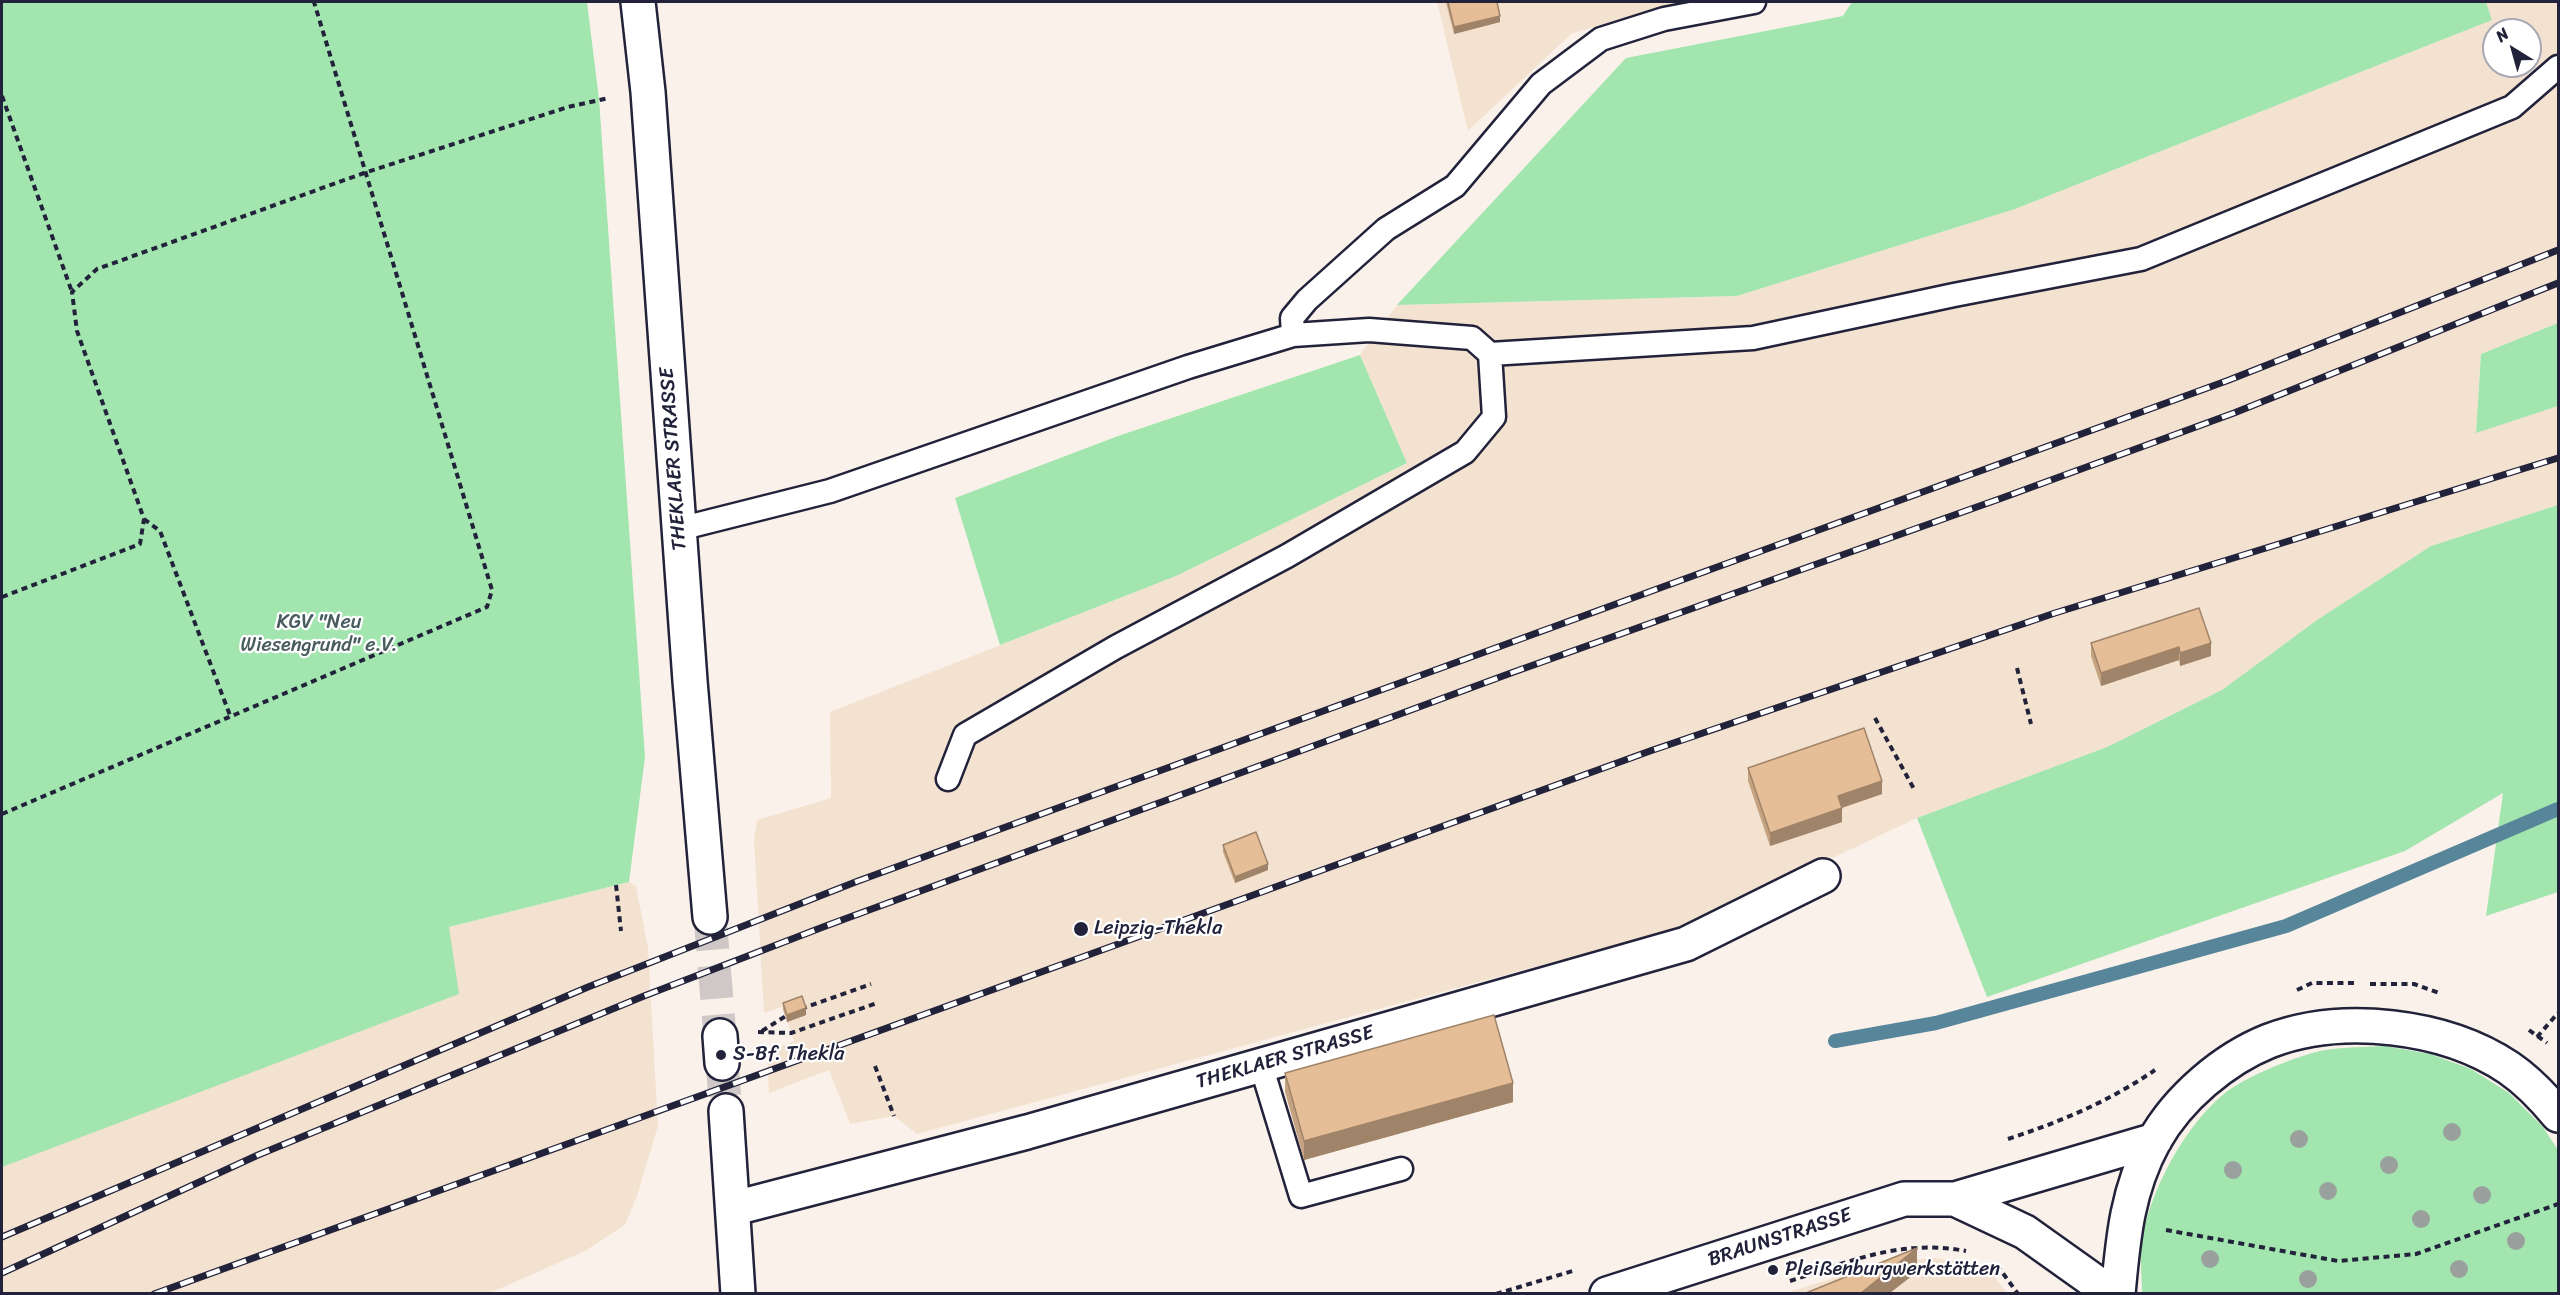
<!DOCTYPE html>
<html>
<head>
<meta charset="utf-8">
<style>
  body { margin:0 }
  #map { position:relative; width:2560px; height:1295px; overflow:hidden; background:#faf2ea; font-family:Sriracha,sans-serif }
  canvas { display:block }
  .frame { position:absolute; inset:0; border:3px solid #22223b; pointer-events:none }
  .north { position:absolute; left:2482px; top:18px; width:60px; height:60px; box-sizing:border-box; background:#fff; border:2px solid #a7a7b1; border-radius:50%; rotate:323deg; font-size:16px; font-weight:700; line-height:24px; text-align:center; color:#22223b }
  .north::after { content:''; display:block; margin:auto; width:21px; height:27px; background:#22223b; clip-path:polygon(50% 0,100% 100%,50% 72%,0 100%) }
</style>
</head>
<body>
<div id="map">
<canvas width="2560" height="1295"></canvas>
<div class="frame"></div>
<div class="north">N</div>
</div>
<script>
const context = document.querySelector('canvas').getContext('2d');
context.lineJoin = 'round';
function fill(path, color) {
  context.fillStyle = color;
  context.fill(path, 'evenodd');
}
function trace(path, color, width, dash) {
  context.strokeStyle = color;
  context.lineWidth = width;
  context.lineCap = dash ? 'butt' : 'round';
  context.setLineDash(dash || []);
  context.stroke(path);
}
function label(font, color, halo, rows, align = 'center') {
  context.font = font + ' Sriracha,sans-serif';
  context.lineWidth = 4.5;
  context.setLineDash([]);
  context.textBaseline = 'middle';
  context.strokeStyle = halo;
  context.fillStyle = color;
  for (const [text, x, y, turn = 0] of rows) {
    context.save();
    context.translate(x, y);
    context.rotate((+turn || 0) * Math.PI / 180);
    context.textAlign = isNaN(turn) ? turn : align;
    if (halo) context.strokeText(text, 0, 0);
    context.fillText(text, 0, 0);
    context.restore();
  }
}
const built = new Path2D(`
  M1437,2H1691L1639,13L1571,34L1468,131Z
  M2486,2H2558V323L2481,354L2476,432L2558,406V505L2431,546L2317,620L2222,690L2107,747L1917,818L1693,924L917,1134L894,1116L850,1124L829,1070L769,1093L767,1052L794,1041L782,1007L764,1013L754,841L757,820L831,798L830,712L1176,576L1407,463L1360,355L1397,305L1737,296L2015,209L2492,20ZM2494,30H2530V66H2494Z
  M629,882L636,886L648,948L658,1126L637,1196L625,1225L585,1251L490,1293L2,1294V1104L449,927Z
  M1934,1258L1986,1266L2007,1293L1782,1294L1886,1262Z`);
const green = new Path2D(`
  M2,2H587L599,99L645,757L629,882L449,927L459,994L2,1167Z
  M1852,2H2486L2492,20L2015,209L1737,296L1397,305L1626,58L1843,16Z
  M2558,323V406L2476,433L2481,354Z
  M1360,355L1407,463L1176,576L1000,645L955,498L1118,436Z
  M2558,505V892L2486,916L2503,793L2405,851L1987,997L1917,818L2107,747L2222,690L2317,620L2431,546Z
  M2385,1046L2430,1054L2471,1069L2509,1093L2543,1127L2558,1150V1293H2142C2142,1278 2140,1263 2141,1248C2147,1194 2187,1119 2232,1088C2255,1073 2299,1055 2325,1050C2345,1047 2365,1047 2385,1046Z`);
const stream = new Path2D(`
  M1835,1041L1936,1023L2286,926L2558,809`);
const secondaryTunnel = new Path2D(`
  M710,917L720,1036
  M722,1063L726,1111`);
const path = new Path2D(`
  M2,96L72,292
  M144,519L160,531L231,718
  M2,597L140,544L144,519L77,331L72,292L97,269L364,173L568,107L609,98
  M2017,668L2031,724
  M1875,718L1914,789
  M2,814L487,607L492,590L314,2
  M616,885L621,931
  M2370,984H2414L2439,993
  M2297,990L2312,983H2354
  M801,1009L871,984
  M2529,1030L2547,1043
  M762,1031L789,1014
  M758,1032L791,1033L877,1003
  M2537,1037L2558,1013
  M875,1066L894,1116
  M2008,1139C2060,1122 2110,1101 2155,1070
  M2166,1230L2338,1261L2416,1254L2558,1204
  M1997,1265L2018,1294
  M1790,1281C1851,1261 1900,1239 1966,1251
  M1496,1294L1576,1270`);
const service = new Path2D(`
  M1293,335L1369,330L1472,338L1490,354L1753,338L1954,295L2141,259L2512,107L2558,67
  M679,529L830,491L1188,367L1293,335L1292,318L1307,300L1386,229L1455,186L1541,84L1601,39L1664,19L1754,2
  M948,779L965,735L1116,647L1287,556L1465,452L1494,417L1490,354
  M1261,1065L1301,1196L1401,1169`);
const minor = new Path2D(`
  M735,1208L1027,1132L1686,944L1823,876`);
const secondary = new Path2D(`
  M638,2L648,92L690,681L710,917
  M720,1036L722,1063
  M726,1111L738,1294
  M1955,1199L2025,1232L2112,1294
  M1607,1294L1904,1199H1955L2155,1140
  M2118,1294C2123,1239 2127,1190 2154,1141C2178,1098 2224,1059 2269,1041C2342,1013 2445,1025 2509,1068C2528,1081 2544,1098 2558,1115`);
const rail = new Path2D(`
  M2,1237L588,987L858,881L2229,380L2558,250
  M2,1273L258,1155L644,996L823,927L1511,673L2002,498L2234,413L2558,283
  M154,1294L1650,751L2055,613L2558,458`);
const trees = [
  [2452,1132],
  [2299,1139],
  [2389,1165],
  [2233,1170],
  [2328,1191],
  [2482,1195],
  [2421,1219],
  [2516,1241],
  [2210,1259],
  [2459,1269],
  [2308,1279]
];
const wall = new Path2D(`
  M1446,2H1497L1500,22L1454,34Z
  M2199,608L2211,656L2180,666L2179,660L2101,686L2091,656V643Z
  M1748,768L1882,794L1842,808V822L1770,846L1748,781Z
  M1223,845L1268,870L1235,883L1223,852Z
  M783,1003L806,1015L787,1022L783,1009Z
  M1285,1073L1513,1102L1304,1160L1285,1092Z`);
const shadedWall = new Path2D(`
  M1500,16V22L1454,34V27Z
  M2211,643V656L2180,666V653Z
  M2179,647V660L2101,686V673Z
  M1882,781V794L1838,809V796Z
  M1842,808V822L1770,846V833Z
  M1268,864V870L1235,883V877Z
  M806,1008V1015L787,1022V1015Z
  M1513,1083V1102L1304,1160V1141Z
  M1917,1248V1272L1890,1293H1861Z`);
const building = new Path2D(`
  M1448,2H1497L1500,16L1454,27Z
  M2199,608L2211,643L2180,653L2179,647L2101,673L2091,643Z
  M1864,728L1882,781L1838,796L1842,808L1770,833L1748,768Z
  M1256,832L1268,864L1235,877L1223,845Z
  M802,996L806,1008L787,1015L783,1003Z
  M1494,1015L1513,1083L1304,1141L1285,1073Z
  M1917,1248L1861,1293H1806Z`);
const markers = [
  [1081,929,8,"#22223b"],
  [721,1055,6,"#22223b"],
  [1773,1270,6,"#22223b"]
];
const streetNames = [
  ["THEKLAER STRASSE",674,459,-94],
  ["THEKLAER STRASSE",1285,1058,-16],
  ["BRAUNSTRASSE",1780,1238,-18]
];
const parkNames = [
  ["KGV \"Neu",319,623],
  ["Wiesengrund\" e.V.",319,646]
];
const poiNames = [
  ["Leipzig-Thekla",1094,929],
  ["S-Bf. Thekla",733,1055],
  ["Pleißenburgwerkstätten",1785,1270]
];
fill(built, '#f4e2d1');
fill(green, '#a3e5af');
trace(stream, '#57859a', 14);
trace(secondaryTunnel, '#cfc8c7', 33, [33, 16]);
trace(service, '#22223b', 27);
trace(minor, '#22223b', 38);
trace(secondary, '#22223b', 38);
trace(path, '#22223b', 4, [6, 4.5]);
trace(service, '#fff', 22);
trace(minor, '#fff', 33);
trace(secondary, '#fff', 33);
trace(rail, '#22223b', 7);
trace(rail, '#fff', 4.5, [14]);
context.fillStyle = '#99a09d';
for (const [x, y] of trees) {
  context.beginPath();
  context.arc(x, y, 9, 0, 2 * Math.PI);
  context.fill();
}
fill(wall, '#c5a381');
fill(shadedWall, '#a08469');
fill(building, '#e5bd96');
trace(building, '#a08469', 1.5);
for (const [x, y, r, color] of markers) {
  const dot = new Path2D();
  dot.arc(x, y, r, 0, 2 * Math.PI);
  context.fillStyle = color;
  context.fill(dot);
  trace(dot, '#fff', 2);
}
label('20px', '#22223b', '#fff', streetNames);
label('20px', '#495c5e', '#fff', parkNames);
label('20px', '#22223b', '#fff', poiNames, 'left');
</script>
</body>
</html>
